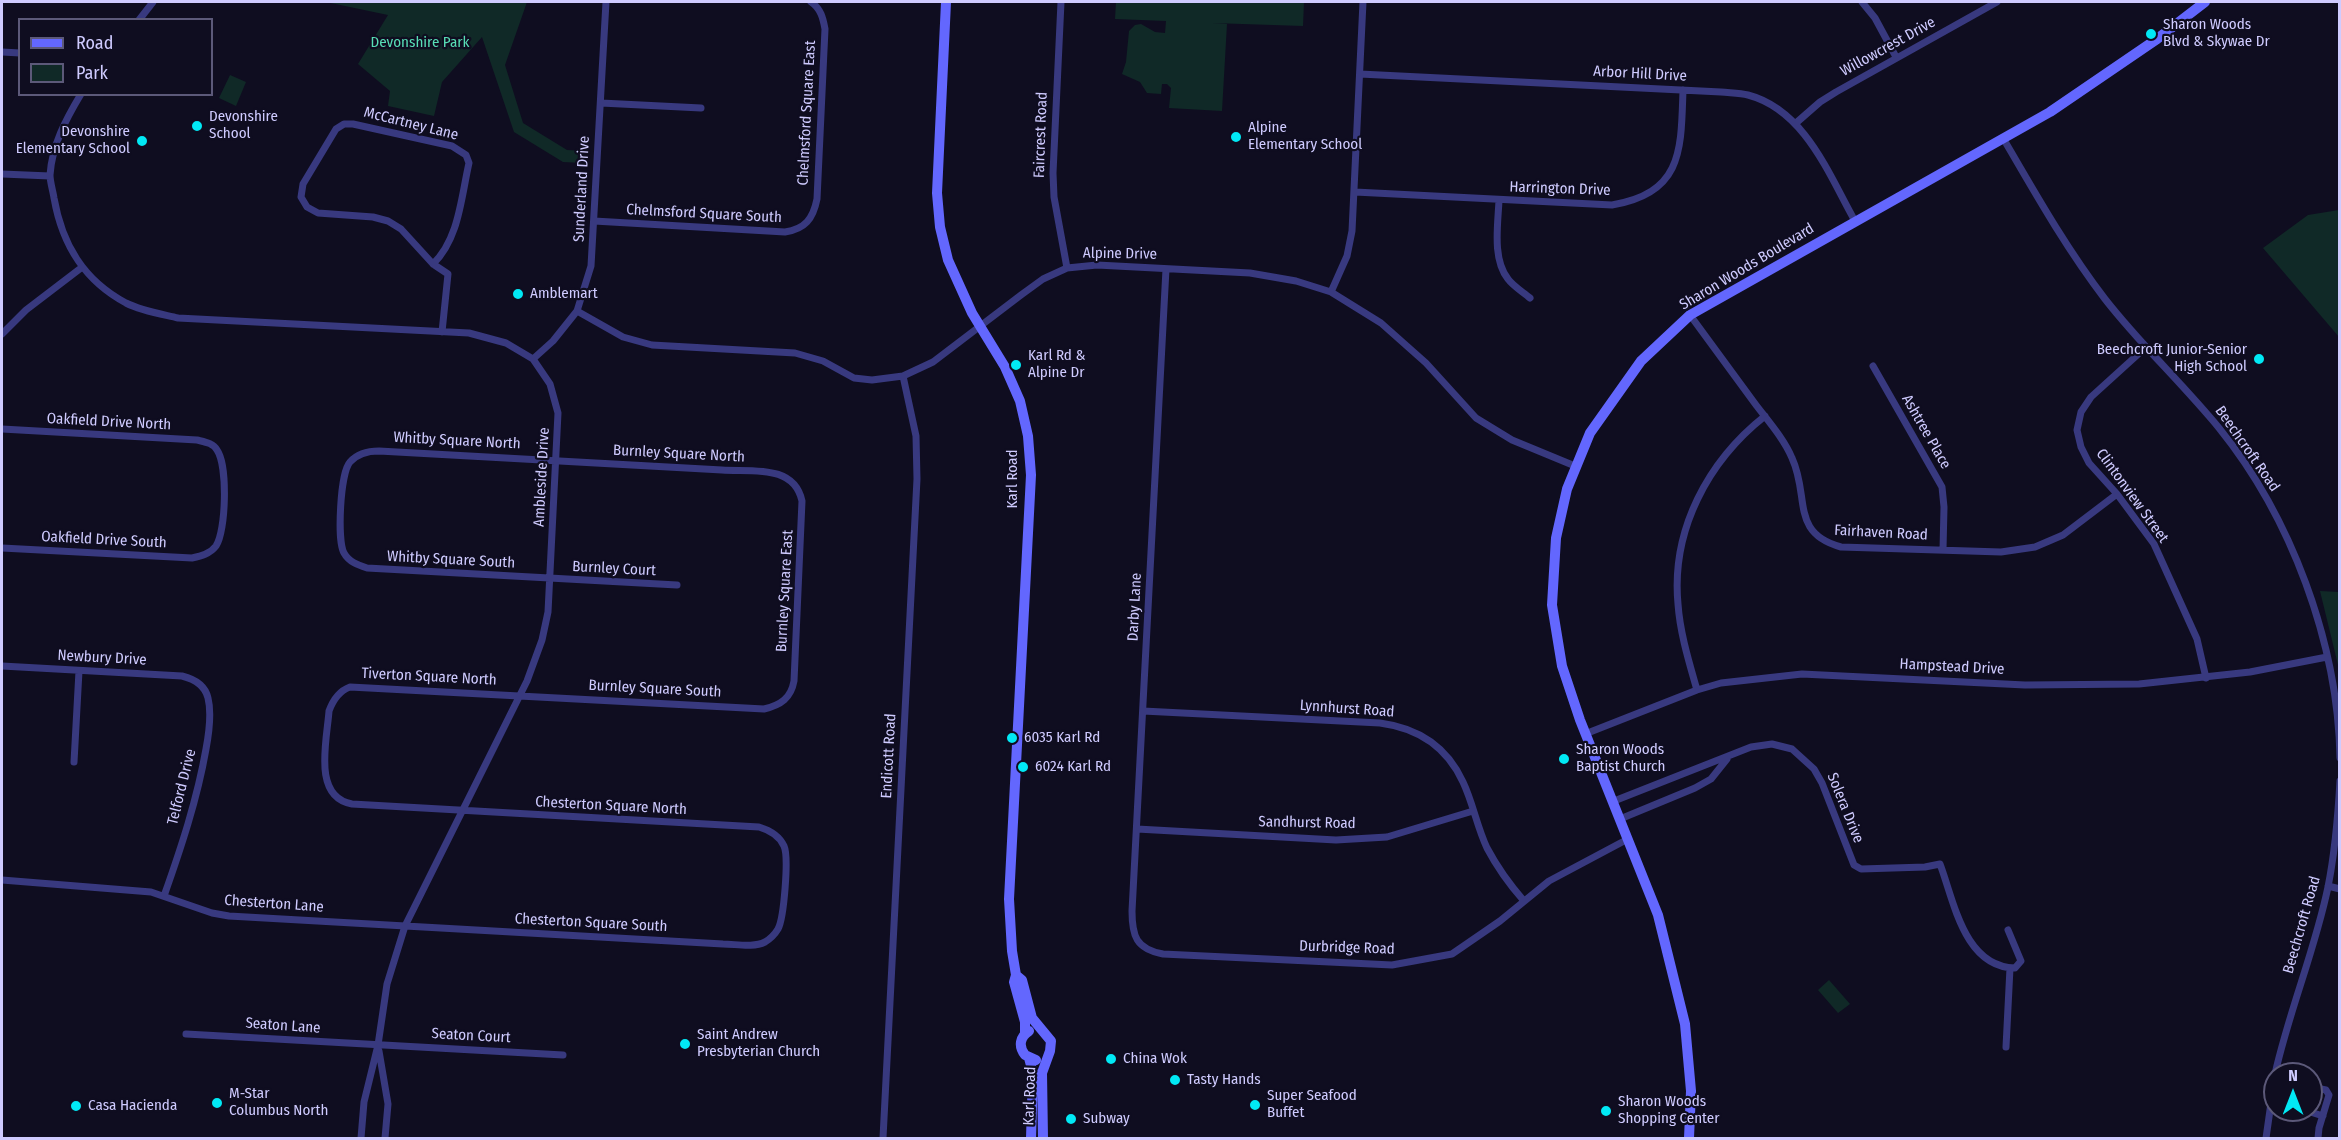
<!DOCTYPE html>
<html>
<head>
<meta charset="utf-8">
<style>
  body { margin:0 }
  #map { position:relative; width:2341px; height:1140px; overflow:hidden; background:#0f0d20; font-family:"Fira Sans Condensed",sans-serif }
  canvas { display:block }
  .frame { position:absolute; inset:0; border:3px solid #cfcbff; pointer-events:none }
  .legend { position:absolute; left:18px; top:18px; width:195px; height:78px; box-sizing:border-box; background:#0f0d20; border:2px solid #5c5979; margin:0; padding:8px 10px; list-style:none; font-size:18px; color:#cfcbff }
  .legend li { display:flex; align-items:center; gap:12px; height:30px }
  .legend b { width:30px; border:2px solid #5c5979 }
  .north { position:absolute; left:2263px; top:1062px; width:60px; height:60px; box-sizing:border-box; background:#0f0d20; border:2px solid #5c5979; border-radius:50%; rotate:0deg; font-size:16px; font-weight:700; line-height:24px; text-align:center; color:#cfcbff }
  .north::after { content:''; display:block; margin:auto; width:21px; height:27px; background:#01e9f5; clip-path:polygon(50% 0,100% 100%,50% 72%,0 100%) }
</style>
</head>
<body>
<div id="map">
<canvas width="2341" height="1140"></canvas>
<div class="frame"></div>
<ul class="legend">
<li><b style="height:8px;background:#6367fe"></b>Road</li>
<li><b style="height:16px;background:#102927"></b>Park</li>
</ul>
<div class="north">N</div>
</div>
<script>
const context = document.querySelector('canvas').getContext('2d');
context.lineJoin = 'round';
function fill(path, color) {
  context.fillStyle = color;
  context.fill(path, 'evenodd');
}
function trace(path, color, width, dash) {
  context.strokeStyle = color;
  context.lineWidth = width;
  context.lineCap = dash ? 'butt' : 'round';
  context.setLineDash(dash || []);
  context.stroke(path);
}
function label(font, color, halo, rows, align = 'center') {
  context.font = font + ' "Fira Sans Condensed",sans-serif';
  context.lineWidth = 4.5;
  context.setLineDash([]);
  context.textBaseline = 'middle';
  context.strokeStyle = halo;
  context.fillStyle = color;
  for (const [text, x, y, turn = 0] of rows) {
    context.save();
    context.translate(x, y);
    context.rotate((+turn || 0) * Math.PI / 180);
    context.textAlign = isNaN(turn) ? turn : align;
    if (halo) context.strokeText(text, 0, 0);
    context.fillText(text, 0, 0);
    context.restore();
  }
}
const green = new Path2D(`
  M326,2H527L505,65L523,123L567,150L584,151L583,163L563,162L514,132L482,37L442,82L434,116L388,106L390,91L358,64L388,15Z
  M1116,2H1304L1303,26L1212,23L1227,24L1222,111L1169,108L1171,88L1167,84H1162L1161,94L1147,93L1140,82L1122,74L1126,62L1129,31L1135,25L1141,24L1155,32L1165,33L1166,21L1115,19Z
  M230,75L246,82L236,106L219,98Z
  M2339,210H2340L2339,337L2263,248L2308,215Z
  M2320,591L2339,592V669Z
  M1829,980L1850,1004L1838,1013L1818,990Z`);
const street = new Path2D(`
  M1061,2L1053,173L1054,197L1067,268
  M1862,2L1875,18L1896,57
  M139,20L153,2
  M2,52L20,53
  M1360,74L1721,92C1730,93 1740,93 1748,95C1805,110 1829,175 1855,221
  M81,94C66,119 52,145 50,175C50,182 53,191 54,198C62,244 83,280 126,303C142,311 161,314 178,318L469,333L506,343L533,359L550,384L558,413L548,612L542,640L527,681L405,926L387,984L378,1045L364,1102L361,1138
  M601,103L701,108
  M1796,123L1820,102L1836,92L1997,2
  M2003,138C2035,193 2066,248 2105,299C2140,344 2182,383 2219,428C2291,517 2338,643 2340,758
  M2,174L50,176
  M1355,192L1612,205C1683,193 1681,150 1683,90
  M1499,200C1498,224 1492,259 1508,279C1513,286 1523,292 1530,298
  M594,221L785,232C805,229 813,219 817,199L825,29C823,18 821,9 811,2
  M433,264C459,239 461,198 469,163L466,155L452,146L353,124H344L336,129L303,184L301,197L307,207L318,213L373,217L388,221L401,229L433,264L448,274L442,332
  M1166,269L1132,911C1132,936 1136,949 1163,954L1392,965L1452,954L1500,921L1549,881L1626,840
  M1331,292L1347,256L1352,231L1363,2
  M577,311L623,337L652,345L795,353L823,361L854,378L872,380L903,376L933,362L1021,295L1043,279L1067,268L1097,265L1250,273L1296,281L1331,292L1381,323L1426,363L1476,418L1512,440L1575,466
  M1690,315C1712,345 1734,375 1756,405C1769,422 1784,439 1792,458C1810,497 1790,533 1841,547L2001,552L2035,547L2063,535L2117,494
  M2,334L26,310L81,268
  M2145,348L2091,397L2081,412L2077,430L2081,447L2089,463L2117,494L2154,544L2197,639L2206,678
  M533,359L553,341L577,311L591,266L606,2
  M1873,366L1942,487L1944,507L1943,550
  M2,429L197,440C205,442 213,443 217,450C228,466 226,531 216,546C210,554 201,556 192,558L2,548
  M2,666L182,676C194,679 205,685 208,698C212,714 209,733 206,749C197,800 181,848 164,896
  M1697,690C1689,662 1680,633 1678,604C1671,530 1708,461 1765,416
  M1143,711L1380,723C1418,728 1447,747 1463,782C1473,803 1477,827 1487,848C1497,867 1510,885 1524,901
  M1585,734L1697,690L1721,683L1802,674L2025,685L2139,684L2250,672L2327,657
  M74,762L79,671
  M1614,801L1751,747L1772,744L1792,749L1814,769L1822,783L1854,865L1861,869L1925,867L1940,864C1954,901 1964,967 2015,968L2021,961L2008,930
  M1620,819L1695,788L1711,779L1727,759
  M1137,829L1336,840L1387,837L1473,811
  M2,880L151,892L212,913L229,916L723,944C736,944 753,948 765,942C770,939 775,934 778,929C784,918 789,857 784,846C779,835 769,830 759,827L352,804C312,797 327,740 329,711C333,700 339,691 350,687L764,709C781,705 791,698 794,681L802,501C794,464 752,472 722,470L379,451C368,451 358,453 350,462C340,473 337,541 344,553C349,562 358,565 367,568L677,585
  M2328,886L2340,889
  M186,1034L563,1055
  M2006,1047L2010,968
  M379,1051L388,1104L385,1138
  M2275,1074C2289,1011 2315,950 2328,887C2335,852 2338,816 2340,781
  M2311,1087L2326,1090L2329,1095L2319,1128L2318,1138
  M2304,1110L2323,1116
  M883,1138L917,479L916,436L903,376
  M2266,1138L2275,1075`);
const secondary = new Path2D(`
  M946,2L937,193L940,227L948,260L972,313L1005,367L1020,401L1028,436L1031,475L1009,899L1012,951L1016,975L1014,982L1025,1022V1034
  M1016,975L1022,980L1032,1018L1051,1041L1050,1051L1042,1073L1043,1138
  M1029,1031C1020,1037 1018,1046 1025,1055L1036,1060
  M1029,1058L1033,1073L1031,1138
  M1689,1138L1691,1091L1685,1024L1658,915L1580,720L1562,666L1552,605L1556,538L1567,489L1590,433L1641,361L1690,315L2050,112L2157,39L2205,2`);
const markers = [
  [2151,34,6,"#01e9f5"],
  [197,126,6,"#01e9f5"],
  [1236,137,6,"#01e9f5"],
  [142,141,6,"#01e9f5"],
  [518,294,6,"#01e9f5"],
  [2259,359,6,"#01e9f5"],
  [1016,365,6,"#01e9f5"],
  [1012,738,6,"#01e9f5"],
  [1564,759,6,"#01e9f5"],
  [1023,767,6,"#01e9f5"],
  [685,1044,6,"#01e9f5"],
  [1111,1059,6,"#01e9f5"],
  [1175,1080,6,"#01e9f5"],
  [217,1103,6,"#01e9f5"],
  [1255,1105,6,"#01e9f5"],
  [76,1106,6,"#01e9f5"],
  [1606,1111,6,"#01e9f5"],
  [1071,1119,6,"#01e9f5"]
];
const poiNames = [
  ["Sharon Woods",2163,25],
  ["Blvd & Skywae Dr",2163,42],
  ["Devonshire",209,117],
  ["School",209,134],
  ["Alpine",1248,128],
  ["Elementary School",1248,145],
  ["Devonshire",130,132,"right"],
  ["Elementary School",130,149,"right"],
  ["Amblemart",530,294],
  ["Beechcroft Junior-Senior",2247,350,"right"],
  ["High School",2247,367,"right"],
  ["Karl Rd &",1028,356],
  ["Alpine Dr",1028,373],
  ["6035 Karl Rd",1024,738],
  ["Sharon Woods",1576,750],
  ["Baptist Church",1576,767],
  ["6024 Karl Rd",1035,767],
  ["Saint Andrew",697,1035],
  ["Presbyterian Church",697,1052],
  ["China Wok",1123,1059],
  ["Tasty Hands",1187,1080],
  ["M-Star",229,1094],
  ["Columbus North",229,1111],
  ["Super Seafood",1267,1096],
  ["Buffet",1267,1113],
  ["Sharon Woods",1618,1102],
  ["Shopping Center",1618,1119],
  ["Casa Hacienda",88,1106],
  ["Subway",1083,1119]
];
const parkNames = [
  ["Devonshire Park",420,43]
];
const streetNames = [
  ["Willowcrest Drive",1888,47,-29],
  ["Arbor Hill Drive",1640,74,3],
  ["Chelmsford Square East",807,113,-87],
  ["McCartney Lane",411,124,14],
  ["Faircrest Road",1041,135,-88],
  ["Sunderland Drive",582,189,-87],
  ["Harrington Drive",1560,189,2],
  ["Chelmsford Square South",704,214,3],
  ["Alpine Drive",1120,254,1],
  ["Sharon Woods Boulevard",1747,267,-31],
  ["Oakfield Drive North",109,422,3],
  ["Ashtree Place",1926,432,60],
  ["Whitby Square North",457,441,3],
  ["Beechcroft Road",2247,449,55],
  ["Burnley Square North",679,454,3],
  ["Ambleside Drive",542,477,-87],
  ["Karl Road",1013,479,-90],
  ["Clintonview Street",2132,496,54],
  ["Fairhaven Road",1881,533,3],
  ["Oakfield Drive South",104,540,3],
  ["Whitby Square South",451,560,3],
  ["Burnley Court",614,569,3],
  ["Burnley Square East",785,591,-87],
  ["Darby Lane",1135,607,-87],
  ["Newbury Drive",102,658,3],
  ["Hampstead Drive",1952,667,3],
  ["Tiverton Square North",429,677,3],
  ["Burnley Square South",655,689,3],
  ["Lynnhurst Road",1347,709,4],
  ["Endicott Road",889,756,-87],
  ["Telford Drive",182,787,-76],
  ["Chesterton Square North",611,806,3],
  ["Solera Drive",1845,808,68],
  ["Sandhurst Road",1307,823,1],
  ["Chesterton Lane",274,904,4],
  ["Chesterton Square South",591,923,3],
  ["Beechcroft Road",2302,925,-74],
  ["Durbridge Road",1347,948,2],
  ["Seaton Lane",283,1026,4],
  ["Seaton Court",471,1036,3],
  ["Karl Road",1030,1096,-88]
];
fill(green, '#102927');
trace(street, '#38397f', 7);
trace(secondary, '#6367fe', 10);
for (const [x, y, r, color] of markers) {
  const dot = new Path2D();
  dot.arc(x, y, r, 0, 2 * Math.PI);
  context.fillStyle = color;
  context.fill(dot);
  trace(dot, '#0f0d20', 2);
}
label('15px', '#cfcbff', '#0f0d20', poiNames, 'left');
label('15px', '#58deb6', '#0f0d20', parkNames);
label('15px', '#cfcbff', '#0f0d20', streetNames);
</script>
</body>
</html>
